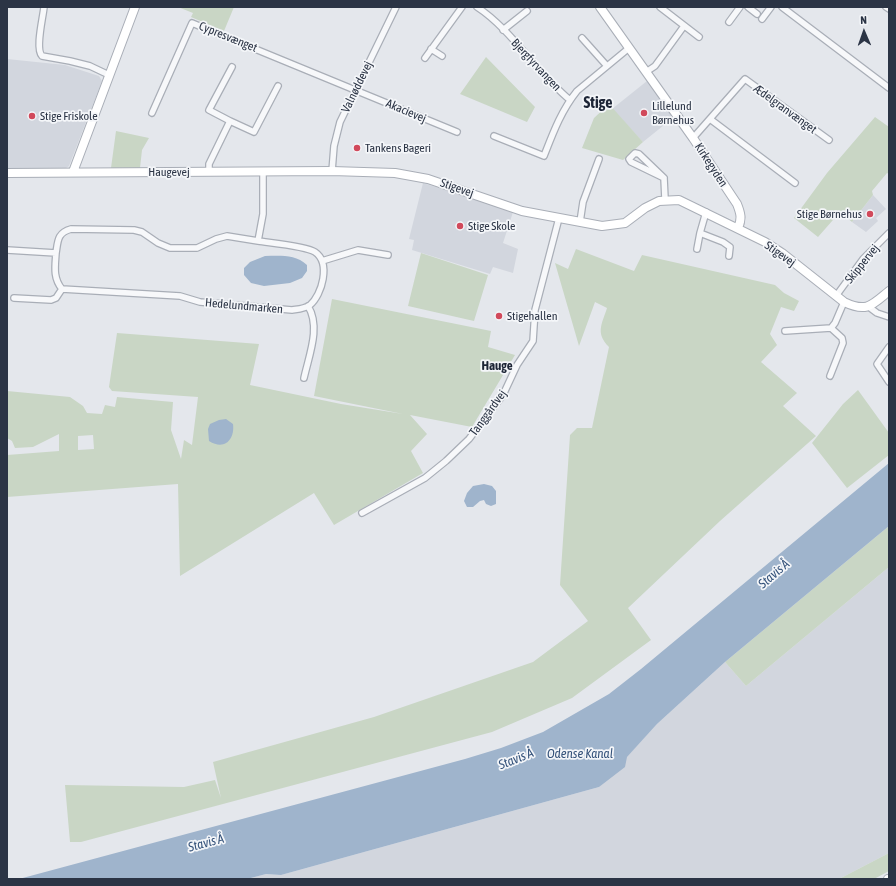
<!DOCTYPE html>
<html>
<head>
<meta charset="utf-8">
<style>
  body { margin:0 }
  #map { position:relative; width:896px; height:886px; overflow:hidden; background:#e4e7ec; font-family:"Asap Condensed",sans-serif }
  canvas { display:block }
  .frame { position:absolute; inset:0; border:8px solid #2b3445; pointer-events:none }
  .north { position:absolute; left:844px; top:12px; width:40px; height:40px; -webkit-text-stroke:3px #f4f6f9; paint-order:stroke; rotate:358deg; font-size:11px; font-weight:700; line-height:16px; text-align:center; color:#2b3445 }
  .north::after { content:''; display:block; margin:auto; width:14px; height:18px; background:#2b3445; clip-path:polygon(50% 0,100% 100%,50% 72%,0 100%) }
</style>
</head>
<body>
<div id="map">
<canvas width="896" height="886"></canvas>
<div class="frame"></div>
<div class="north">N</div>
</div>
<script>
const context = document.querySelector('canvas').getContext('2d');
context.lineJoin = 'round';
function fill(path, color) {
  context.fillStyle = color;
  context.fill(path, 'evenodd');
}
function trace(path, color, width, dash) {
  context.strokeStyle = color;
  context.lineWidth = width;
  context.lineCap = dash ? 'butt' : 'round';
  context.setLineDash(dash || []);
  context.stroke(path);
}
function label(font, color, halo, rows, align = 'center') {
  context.font = font + ' "Asap Condensed",sans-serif';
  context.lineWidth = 3.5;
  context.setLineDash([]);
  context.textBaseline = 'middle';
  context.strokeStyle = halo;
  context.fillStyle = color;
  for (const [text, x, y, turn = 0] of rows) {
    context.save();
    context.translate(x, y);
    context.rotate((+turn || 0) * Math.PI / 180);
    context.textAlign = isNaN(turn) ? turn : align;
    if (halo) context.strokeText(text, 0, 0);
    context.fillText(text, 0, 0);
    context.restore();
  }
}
const built = new Path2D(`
  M7,59L65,65L99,76L102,81L69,166L66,168L7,169Z
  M647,81L674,117L643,142L612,109Z
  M423,183L513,212L503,243L518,249L513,273L493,267L490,274L412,250L414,240L409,239Z
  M873,195L886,209L876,218L878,221L866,232L852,222Z
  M889,567V853L839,879H247L266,874L281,875L599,787L657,724L725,662L746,686Z`);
const green = new Path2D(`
  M178,7H234L224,31L191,17L193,13Z
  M486,57L535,107L527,122L460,94Z
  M609,104L643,142L623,160L582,148L594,118Z
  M875,117L889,127V174L887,173L872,191L873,195L852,222L840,212L818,237L794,218L827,173Z
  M116,131L149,138L142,150L140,168H111Z
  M576,249L634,271L642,255L775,285L784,293L799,301L794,311L781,307L770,334L777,345L761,362L797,393L783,406L816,436L720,521L628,608L651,640L572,698L492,732L81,842H70L65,785L184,787L215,780L221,798L213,762L374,717L533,662L588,621L560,585L570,435L577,428H592L609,347C595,333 602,324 607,308L595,302L579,346L555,263L568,269Z
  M421,253L488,275L474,321L408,306Z
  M332,299L491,331L488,347L515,355L472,427L410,415L427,434L411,451L423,473L334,525L314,493L180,576L178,484L7,497V455L59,451V434L33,447L15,448L12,441L7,438V391L70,397L83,406L87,413L102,414L105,405L115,407L117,397L173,402L171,430L181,459L184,440L192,445L198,397L112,391L109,387L117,333L259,344L250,385L341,404L403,414L314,396ZM93,435L94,449L78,450V436Z
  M858,390L889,433V455L847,488L812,443L843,404Z
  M889,526V567L746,686L725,662Z
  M889,853V871L874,879H839Z`);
const water = new Path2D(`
  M265,256C280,256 295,254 307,265V271L302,278L290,283L264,286L251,283L244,275V268L250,262Z
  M226,419L233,424C235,439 225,451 209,441L208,429L210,424L219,420Z
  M889,463V526L725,662L657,724L627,757L625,767L599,787L281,875L266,874L247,879H19L465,759L501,748L543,732L609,694L641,669Z
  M484,484L492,486L496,491V504L491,506L486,504L484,500L480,501L473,507H467L464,501L467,493L473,486Z`);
const street = new Path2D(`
  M44,7C43,18 35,49 42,56L70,61L90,66L109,75
  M477,7C511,29 537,73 570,100
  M660,7L699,37
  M748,7L757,14
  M782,7L889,88
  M886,7L889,9
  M762,19L771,7
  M729,22L740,7
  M503,30L527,11
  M582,38L607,66
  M431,49L442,56
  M425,58L462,7
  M646,72L655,66L684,26
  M152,113L192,23L457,132
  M710,119L795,183
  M230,121L209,110L232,67
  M494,136L544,156C553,133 561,111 577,91L629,48
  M693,138L745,79L829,140
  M332,171L334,146L340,122L396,7
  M209,172V164L230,121L254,132L278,86
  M664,178L631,162L629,159L635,153L639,154L664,178L665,199
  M580,222L583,202L599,159
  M700,233L706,212
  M697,249L700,233L723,242L730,247L729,256
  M7,250L56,253C58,241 57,233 71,229L134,230L142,232L158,243L170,248H197L216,239L227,236L258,241L263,214V172
  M56,253C55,267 53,278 62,289L180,296L200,302L292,310C299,309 304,309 310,305C322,295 331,263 315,252C306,246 271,243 258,241
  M322,261L358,250L388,255
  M836,296L863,259L889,233
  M14,298L51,300L56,298L62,289
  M869,307L877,313L889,317
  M785,331L831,328L835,323L844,302
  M830,376L843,343L842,338L831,328
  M304,378C309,355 321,327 308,306
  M889,382L877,364L889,347
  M362,513L425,478L446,461L469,439L503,395L517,365L533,341L535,310L559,218`);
const secondary = new Path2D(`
  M600,7L693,138L737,204C741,214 742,219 738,228
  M73,172L135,7
  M7,173L332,171L395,173L428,179L522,211L602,226L625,223L645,208L659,201L679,200L765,242L782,253L844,302C867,313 872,305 889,291
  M888,879H889`);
const markers = [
  [644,113,4,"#d1495b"],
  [32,116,4,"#d1495b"],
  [357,148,4,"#d1495b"],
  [870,214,4,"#d1495b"],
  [460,226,4,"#d1495b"],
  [499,316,4,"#d1495b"]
];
const streetNames = [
  ["Cypresvænget",228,37,22],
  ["Bjergfyrvangen",536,65,47],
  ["Valnøddevej",357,87,-64],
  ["Ædelgranvænget",785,109,36],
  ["Akacievej",406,111,23],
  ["Kirkegyden",711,165,57],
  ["Haugevej",169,172],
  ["Stigevej",457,188,19],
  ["Stigevej",780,254,35],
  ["Skippervej",862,264,-51],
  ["Hedelundmarken",244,306,5],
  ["Tanggårdvej",488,413,-54]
];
const poiNames = [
  ["Lillelund",652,106],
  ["Børnehus",652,120],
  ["Stige Friskole",40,116],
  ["Tankens Bageri",365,148],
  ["Stige Børnehus",862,214,"right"],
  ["Stige Skole",468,226],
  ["Stigehallen",507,316]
];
const neighbourhoodNames = [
  ["Hauge",497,366]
];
const waterNames = [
  ["Stavis Å",774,574,-41],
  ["Odense Kanal",580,754],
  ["Stavis Å",516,759,-22],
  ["Stavis Å",206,843,-15]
];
const districtNames = [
  ["Stige",598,103]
];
fill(built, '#d2d6de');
fill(green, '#c9d6c5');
fill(water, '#9fb4cc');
trace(street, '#a9aeb7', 8);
trace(secondary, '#a9aeb7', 10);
trace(street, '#f7f8fa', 5.5);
trace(secondary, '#fff', 8);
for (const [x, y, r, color] of markers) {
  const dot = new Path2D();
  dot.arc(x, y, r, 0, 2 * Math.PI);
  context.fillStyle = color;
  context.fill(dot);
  trace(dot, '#f4f6f9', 1.5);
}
label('12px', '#2b3445', '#f4f6f9', streetNames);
label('12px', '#2b3445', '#f4f6f9', poiNames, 'left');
label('bold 13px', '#1d2536', '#f4f6f9', neighbourhoodNames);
label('italic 13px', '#34527a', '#f4f6f9', waterNames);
label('bold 16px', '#1d2536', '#f4f6f9', districtNames);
</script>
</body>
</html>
